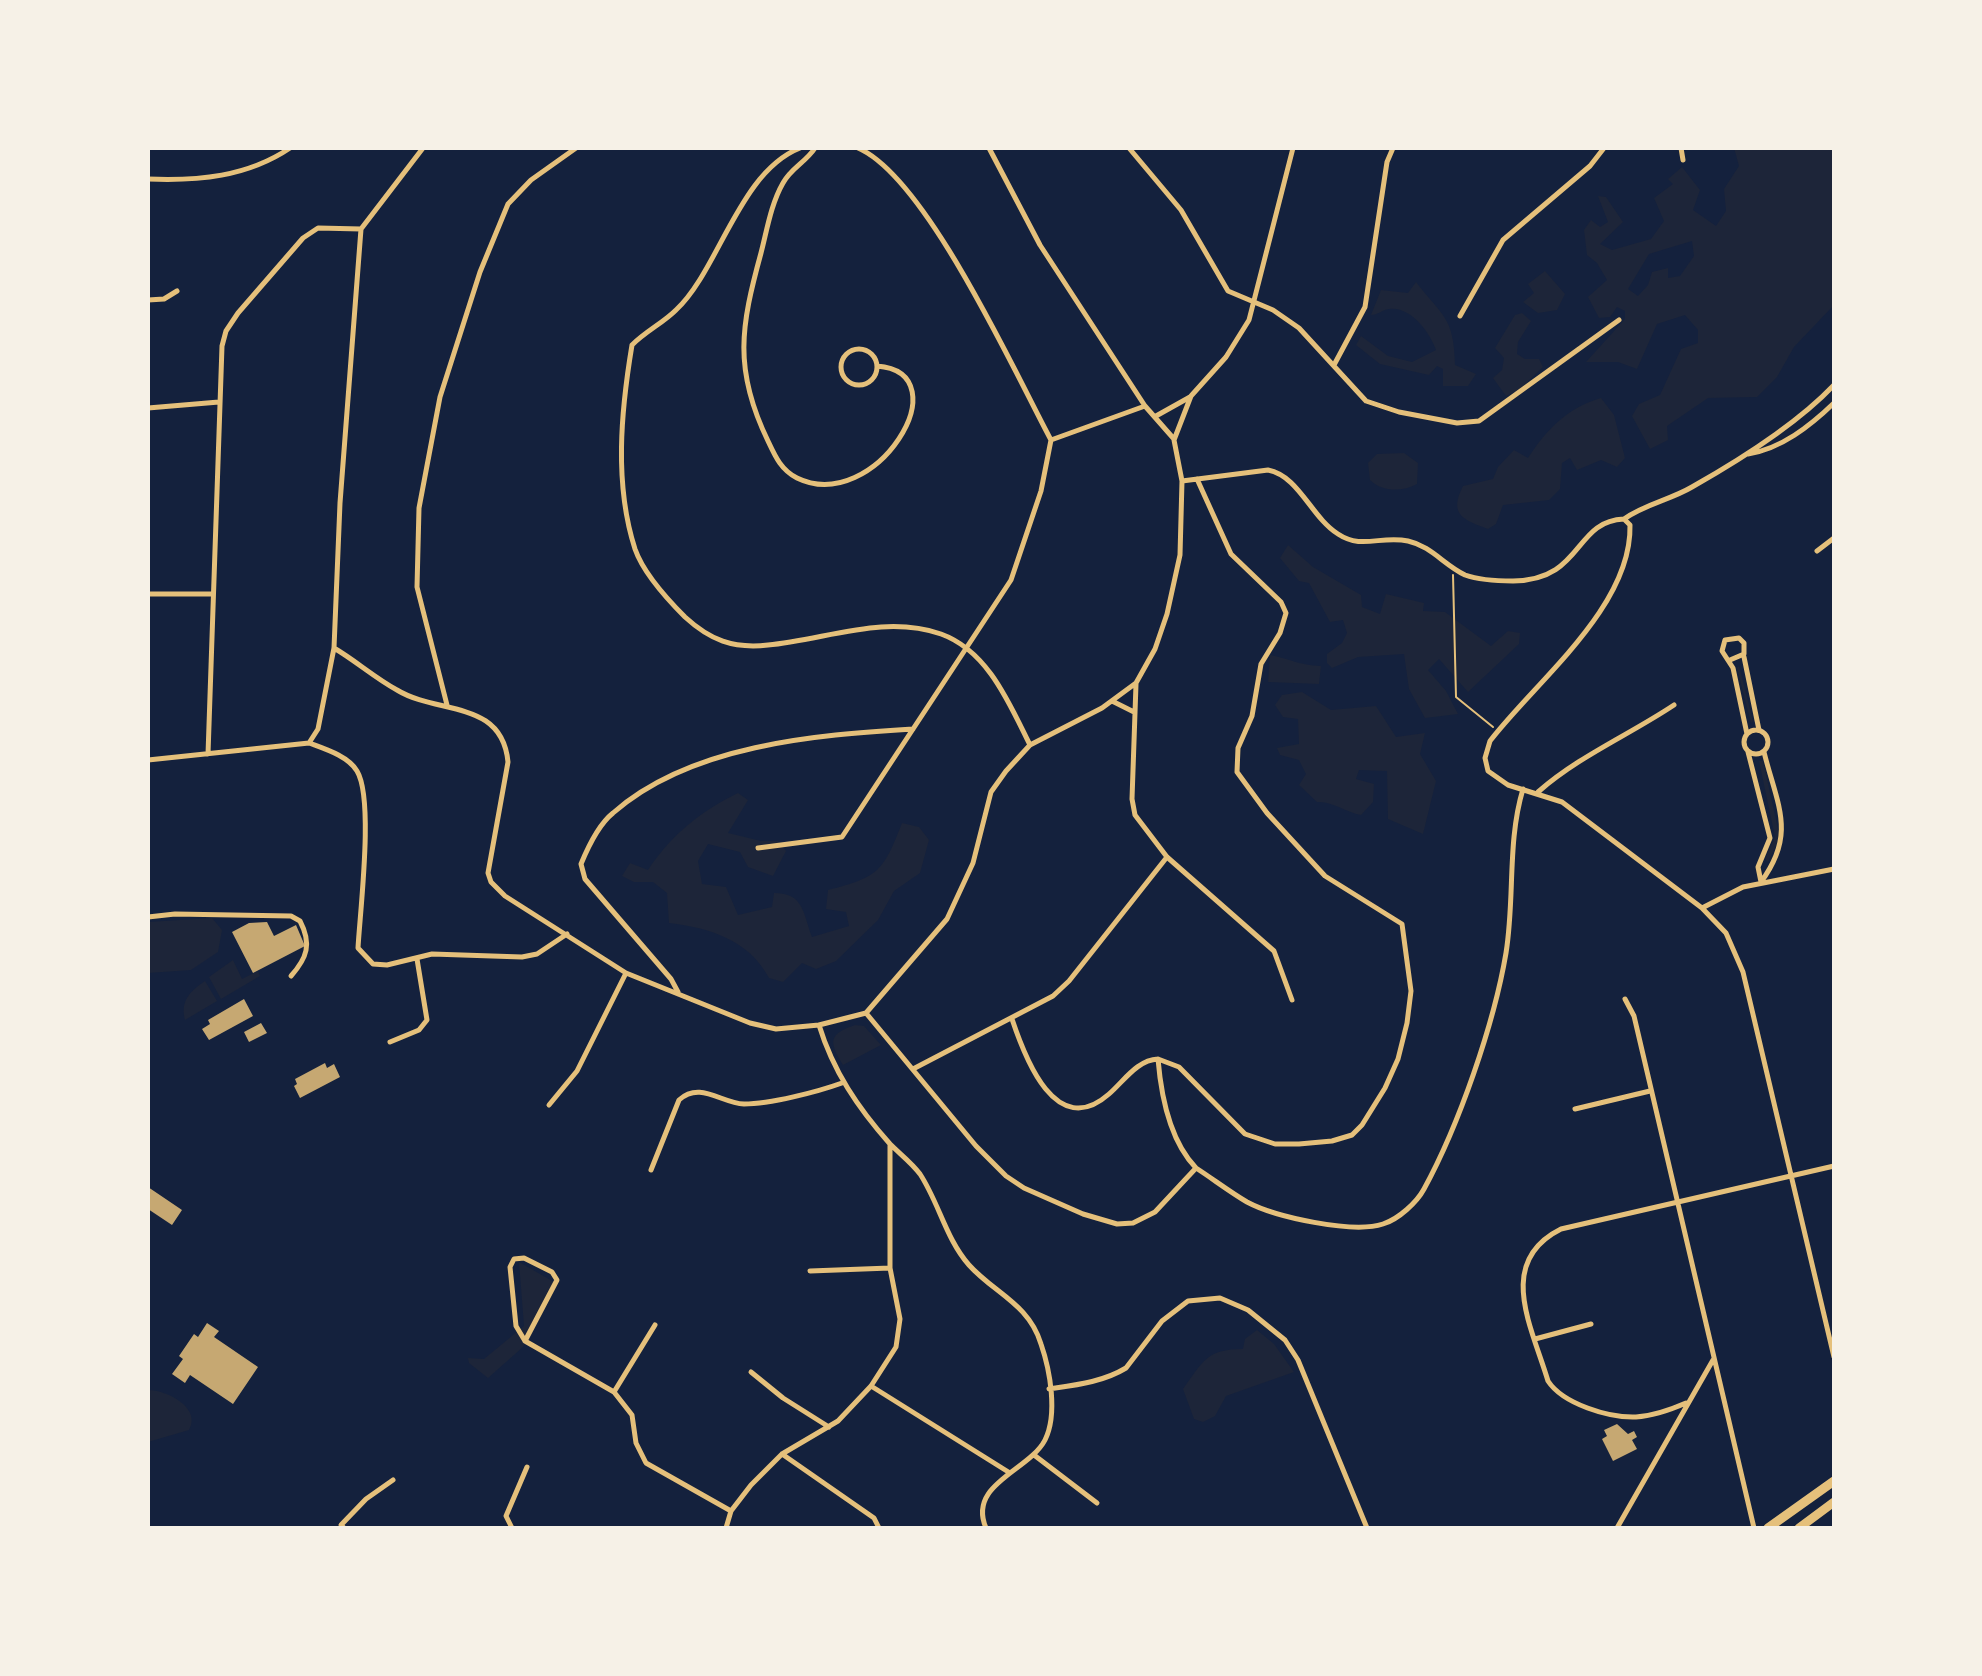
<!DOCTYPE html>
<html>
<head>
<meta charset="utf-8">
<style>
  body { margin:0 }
  #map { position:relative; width:1982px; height:1676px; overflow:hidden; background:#14213d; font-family:"DM Sans",sans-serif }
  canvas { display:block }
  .frame { position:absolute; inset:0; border:150px solid #f6f1e7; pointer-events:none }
</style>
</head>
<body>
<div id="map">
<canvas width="1982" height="1676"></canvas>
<div class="frame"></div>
</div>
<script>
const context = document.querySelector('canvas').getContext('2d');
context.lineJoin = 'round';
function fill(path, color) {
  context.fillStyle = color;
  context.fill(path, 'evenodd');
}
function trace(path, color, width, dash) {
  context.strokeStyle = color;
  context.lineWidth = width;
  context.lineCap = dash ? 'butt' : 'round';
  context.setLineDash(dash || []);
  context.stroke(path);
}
const green = new Path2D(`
  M1734,148H1834V305L1794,347L1777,377L1757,397L1708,398L1667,426L1668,440L1650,449L1632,416L1639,404L1660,395L1681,349L1698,343V330L1685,315L1657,324L1637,369L1618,362H1586L1625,319V311L1617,307L1610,317L1599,318L1588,297L1607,280L1597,263L1587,255L1584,230L1591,220L1600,227L1608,222L1598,196L1606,197L1623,222L1600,244L1612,250L1651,239L1664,221L1654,198L1673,184L1668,179L1682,167L1700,190L1693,210L1716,226L1726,211L1724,189L1739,166ZM1692,241L1694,256L1680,276L1668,278V268L1652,272L1648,285L1638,296L1628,289L1649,254Z
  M1545,271L1565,294L1557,310L1538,313L1523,302L1534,293L1528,284Z
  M1416,282C1443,317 1454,317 1455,365L1476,374L1468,386H1443V369L1437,366L1429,375L1380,364L1356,345L1361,336L1388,356L1412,362L1436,350C1430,333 1411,306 1389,309C1382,310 1378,315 1371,315L1381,290L1408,293Z
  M1522,313L1531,321L1518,342L1517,354L1525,359H1539L1543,367L1519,390L1506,396L1493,378L1502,370L1504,358L1495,348L1515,315Z
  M1601,398L1614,415L1625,458L1617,467L1601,460L1577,470L1570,458L1562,463L1560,489L1549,500L1503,505L1496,524L1488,529C1464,520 1448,515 1463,486L1493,479L1498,467L1514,450L1528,458C1547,429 1567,408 1601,398Z
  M1404,453L1418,463L1417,484C1402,492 1382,492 1370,480L1368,463L1377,454Z
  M1288,545L1313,567L1361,595L1362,607L1380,614L1386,594L1424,603L1423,611L1445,612L1491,646L1508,631L1520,633L1519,644L1468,692L1439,659L1428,670L1446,691L1458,714L1425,718L1409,689L1404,654L1358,657L1332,668L1327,663V654L1342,643L1347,633L1343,620L1330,622L1309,583L1299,581L1280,558Z
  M1270,655C1290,659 1299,665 1321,666L1319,684L1268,682Z
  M1739,666L1753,721L1751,723L1737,668Z
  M1302,692L1331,710L1376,706L1396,737L1425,733L1420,754L1436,781L1423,834L1388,819L1387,771L1359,770L1356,779L1374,784L1373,802L1361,815C1345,812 1333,801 1317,802L1299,785L1306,774L1299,760L1280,755L1277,748L1299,744L1298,719L1283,717L1275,705L1282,695Z
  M1759,761H1763L1780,838L1768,862L1765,859L1775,837Z
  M738,793L748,800L728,833L761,841H778L786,851L773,876L748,867L740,852L708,844L698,861L702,884L726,887L738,915L772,907L774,893C804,893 803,913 812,937L849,926L846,912L826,909L828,890C880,877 883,871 902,823L919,827L929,840L920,873L894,891L878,920L836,961L816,969L802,963L783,982L769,978C749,940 710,928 669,923L667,893L653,882H634L622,876L630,863L648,870C671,835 701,811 738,793Z
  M212,918L222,930L218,952L191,970L148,973V922Z
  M233,960L242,979L258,971L260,976L221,999L209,977Z
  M205,981L217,1001L185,1020C180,1001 190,991 205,981Z
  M855,1025L864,1026L881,1045L843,1065C828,1041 829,1034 855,1025Z
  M519,1262L554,1282L523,1347L488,1378L469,1363L468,1358L484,1359L524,1326Z
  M1257,1330L1274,1344L1294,1372L1226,1396L1215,1416L1203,1422L1194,1419L1183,1389C1203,1362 1206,1349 1243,1349L1245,1339Z
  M148,1390C167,1390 202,1408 189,1430L148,1442Z`);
const building = new Path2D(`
  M267,922L274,936L296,925L305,946L253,973L232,932L249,923Z
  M244,999L253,1016L209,1040L202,1029L210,1024L208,1020Z
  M261,1023L267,1033L249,1042L244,1032Z
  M325,1063L327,1068L334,1064L340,1077L300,1098L294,1086L297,1084L295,1079Z
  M148,1187L182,1210L172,1225L148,1209Z
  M207,1323L219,1331L214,1337L258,1367L233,1404L190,1375L185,1383L172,1374L183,1359L179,1356L194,1334L198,1337Z
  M1617,1424L1628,1434L1634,1431L1637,1437L1632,1440L1637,1449L1613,1461L1602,1439L1607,1436L1604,1430Z`);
const path = new Path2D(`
  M1453,575L1456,697L1493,727`);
const minor = new Path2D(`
  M800,148C739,172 719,270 676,310C663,323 646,331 632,345C621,411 614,484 635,549C643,572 668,600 685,617C710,640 733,649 768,645C825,640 883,614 941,634C988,651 1009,703 1030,745
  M815,148C806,162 791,168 783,183C771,204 767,230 761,253C741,326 733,369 768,441C775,456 781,470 797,478C875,516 964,373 877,366
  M858,148C926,177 1014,371 1051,440
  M989,148L1040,245L1145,406L1174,439
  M1129,148L1181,210L1228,291L1273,310L1299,328L1366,401L1399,412L1457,423L1479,421L1619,320
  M1681,148L1683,160
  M148,179C198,181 247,177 290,148
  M148,300L164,299L177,291
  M1460,316L1503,240L1590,166L1604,148
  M841 367a18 18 0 1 1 36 0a18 18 0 1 1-36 0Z
  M1334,365L1365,307L1387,162L1393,148
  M148,408L219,402
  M1156,416L1190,397
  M1051,440L1145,406
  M1748,454C1781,449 1810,426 1834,403
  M1182,481L1268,470C1299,476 1311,517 1338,534C1362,550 1381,535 1408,541C1431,546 1444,565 1465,575C1479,580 1499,581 1513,581C1584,580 1573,521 1624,519
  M1624,519L1630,525C1632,607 1536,681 1490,741L1485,758L1488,771L1508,785L1562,802L1702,908L1743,887L1834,869
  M1624,519C1645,504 1670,500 1692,487C1738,461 1798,423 1834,385
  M1817,551L1834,538
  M148,594H213
  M334,648C356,661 375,678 397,690C438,715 502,699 508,762L488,873L491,882L505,896L626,973L750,1023L776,1029L819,1025L866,1013L947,919L973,863L991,792L1006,771L1030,745L1102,708L1136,683L1155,649L1167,614L1180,555L1182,481L1174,440L1191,396L1226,357L1249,320L1293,148
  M1744,657L1759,730
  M1730,660L1744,654V643L1739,638L1725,640L1722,651L1733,668L1747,734
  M1136,684L1132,799L1135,815L1167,857L1274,951L1292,1000
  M1114,702L1134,712
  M447,705L417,587L419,508L440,397L480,272L508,204L531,180L576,148
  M1744 742a12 12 0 1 1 24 0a12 12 0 1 1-24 0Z
  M309,743C325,749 348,756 357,771C374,799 360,911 358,948L373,964L387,965L432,954L522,957L537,954L567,934
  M1748,752L1770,838L1758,867L1761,882C1797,833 1777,805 1764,752
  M208,754L222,346L226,331L238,313L303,238L318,228L361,229
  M148,760L309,743L318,729L334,648L340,503L361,229L423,148
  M1538,792C1579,756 1629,735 1674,705
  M758,848L842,837L1011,580L1041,491L1051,440
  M1702,908L1726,933L1743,972L1834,1357
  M148,917L175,914L291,916L300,921C312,944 307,958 291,976
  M678,992L671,979L585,879L581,864C588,847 598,825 613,813C690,745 815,735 913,729
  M1625,999L1634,1016L1754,1528
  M866,1013L976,1146L1006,1176L1024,1188L1083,1214L1117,1224L1133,1223L1155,1212L1196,1168C1213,1179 1230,1192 1247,1202C1275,1217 1353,1234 1383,1224C1399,1219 1417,1202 1424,1189C1459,1125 1494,1024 1506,953C1515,898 1507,842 1523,789
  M1012,1019C1025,1058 1056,1141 1109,1094C1124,1081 1137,1060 1158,1059L1179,1067L1245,1134L1275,1144H1299L1332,1141L1352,1135L1362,1125L1385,1088L1398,1059L1407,1023L1411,991L1402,924L1325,876L1267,813L1237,772L1238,748L1252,716L1261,664L1280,633L1286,613L1281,602L1231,554L1197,479
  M819,1025C833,1071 858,1108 890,1144C900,1154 912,1163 920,1174C939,1203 946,1239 969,1265C994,1293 1029,1304 1041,1344C1050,1370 1058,1414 1045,1440C1029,1471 967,1484 986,1528
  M390,1042L419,1030L427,1020L417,959
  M1158,1059C1161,1095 1170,1141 1196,1168
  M913,1069L1053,996L1069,981L1167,857
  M549,1105L577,1071L626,973
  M1575,1109L1650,1091
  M651,1170L679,1100C700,1081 721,1103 744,1104C770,1104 817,1092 842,1083
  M524,1258L552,1272L557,1280L525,1341L516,1326L510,1267L514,1259Z
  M810,1271L890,1268
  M1535,1339L1591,1324
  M525,1341L614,1392L632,1415L636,1443L646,1463L731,1511
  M751,1372L783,1398L829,1427
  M871,1386L1010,1473
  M1049,1389C1076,1385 1103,1382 1126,1368L1162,1321L1188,1301L1220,1298L1248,1310L1285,1340L1298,1360L1367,1528
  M614,1392L655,1325
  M1686,1403C1670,1410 1653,1416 1636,1417C1609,1418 1563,1404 1548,1381C1532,1327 1495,1262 1561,1229L1834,1166
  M782,1454L874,1518L879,1528
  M1034,1455L1097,1503
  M344,1528L341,1525L366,1499L393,1480
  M512,1528L506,1516L527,1467
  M726,1528L731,1511L751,1485L782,1454L838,1421L871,1386L896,1347L900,1319L890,1268V1144
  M1617,1528L1713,1360`);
const primary = new Path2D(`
  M1768,1528L1834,1481
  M1799,1528L1834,1502`);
fill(green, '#1d2539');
fill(building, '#c6a872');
trace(path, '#e5c07b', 2);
trace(minor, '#e5c07b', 5);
trace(primary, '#e5c07b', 9);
</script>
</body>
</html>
